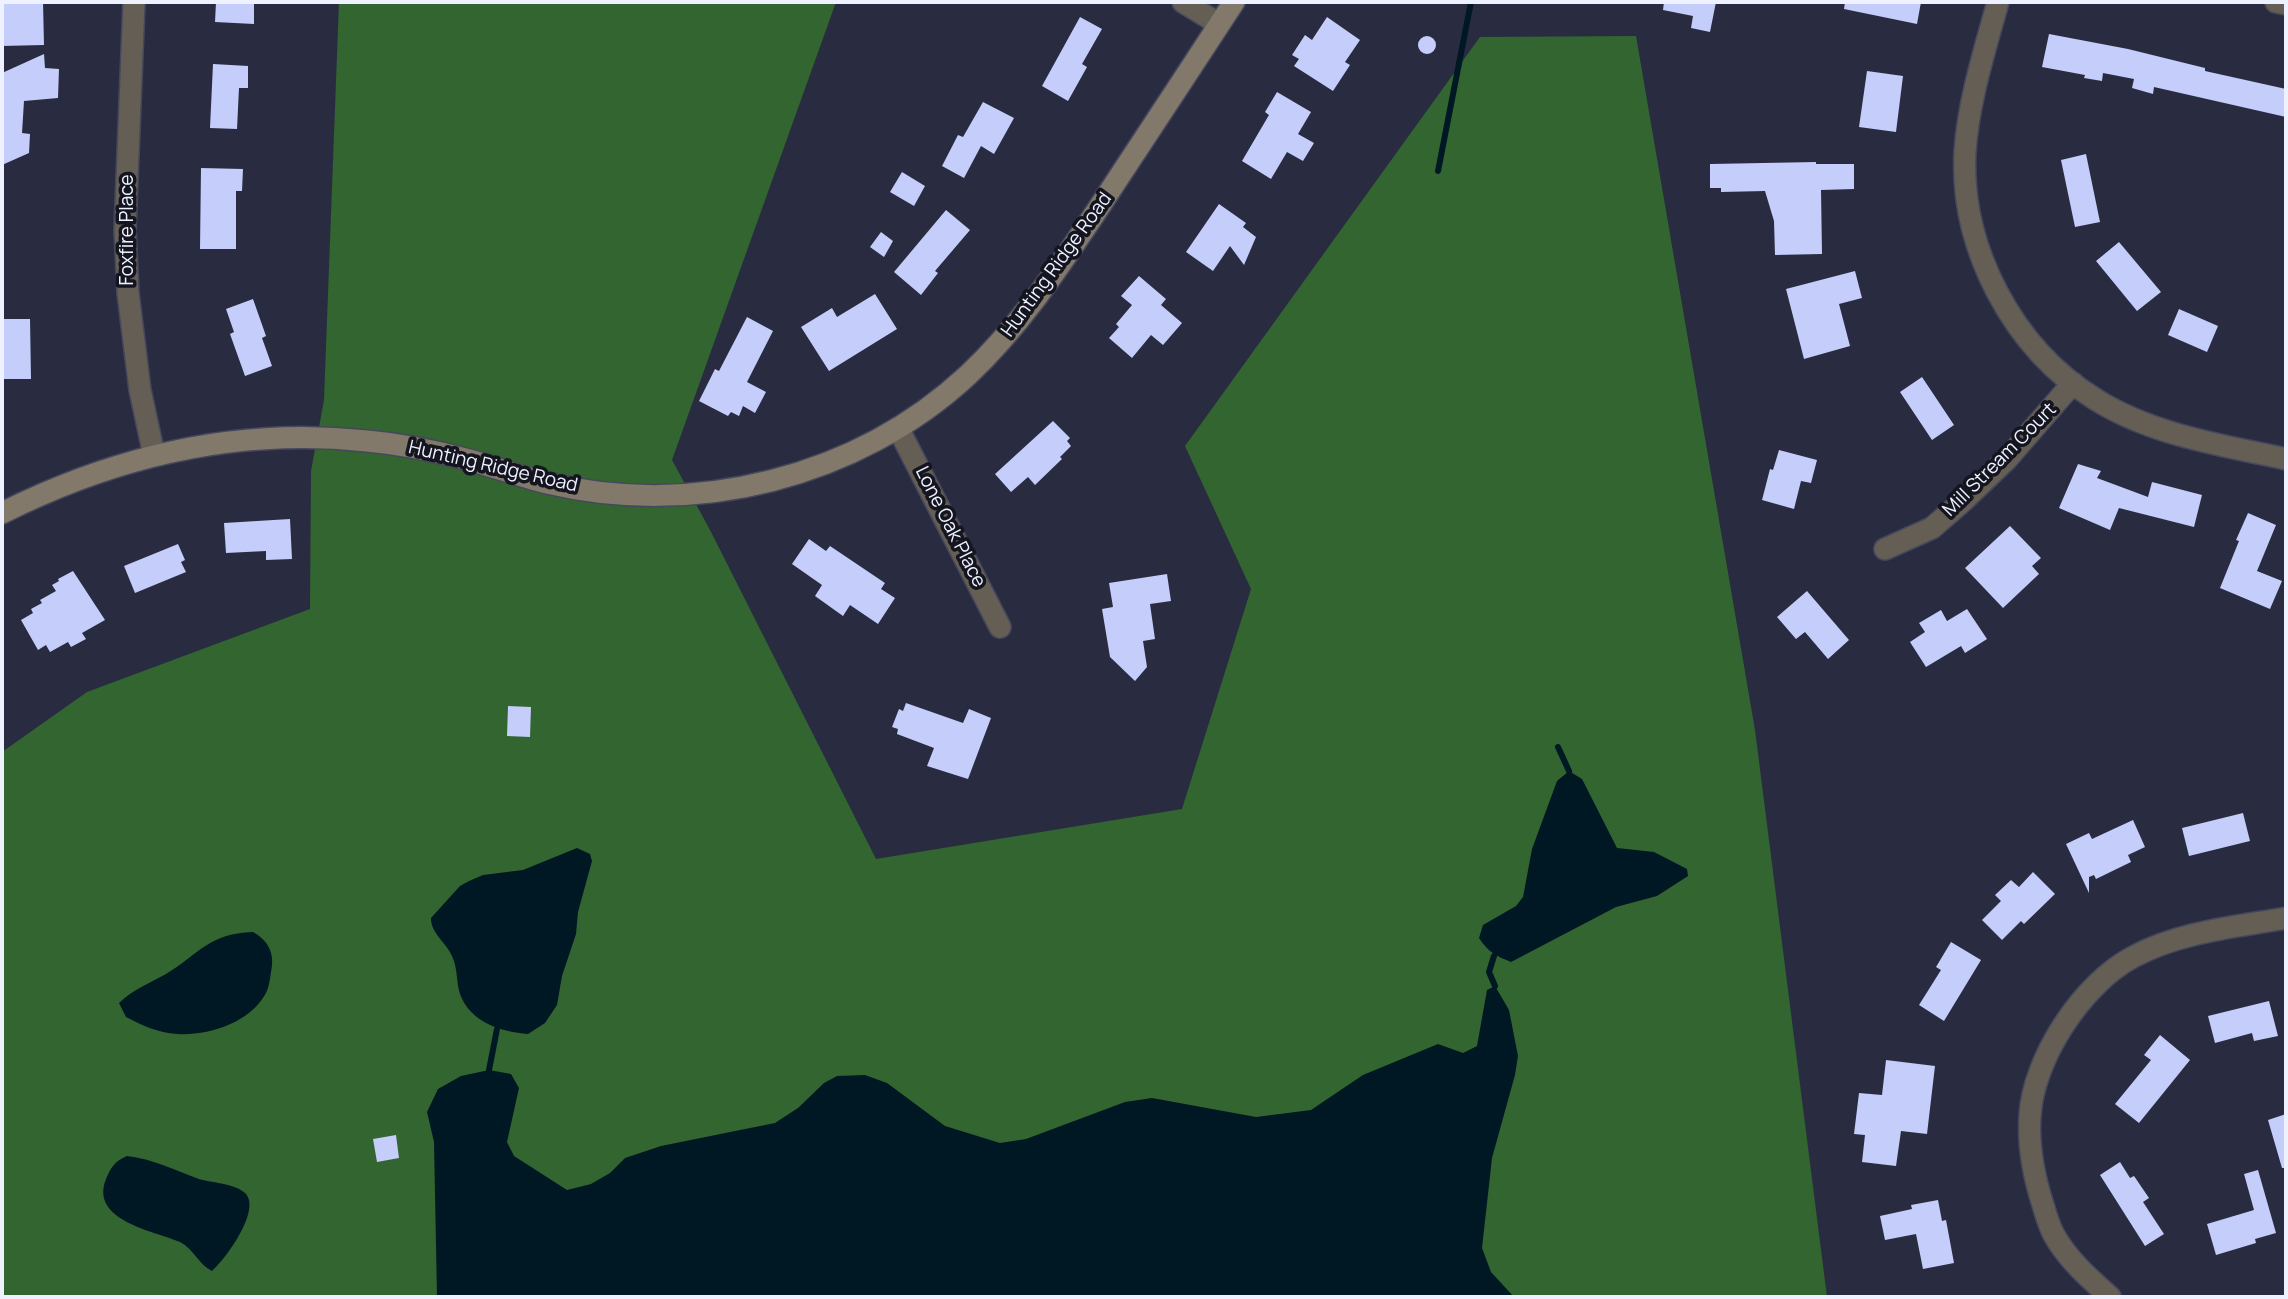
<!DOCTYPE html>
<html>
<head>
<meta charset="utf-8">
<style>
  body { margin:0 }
  #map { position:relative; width:2288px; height:1299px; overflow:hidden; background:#292c41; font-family:Manrope,sans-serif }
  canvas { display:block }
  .frame { position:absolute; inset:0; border:4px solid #eef1ff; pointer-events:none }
</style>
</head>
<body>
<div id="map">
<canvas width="2288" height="1299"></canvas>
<div class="frame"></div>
</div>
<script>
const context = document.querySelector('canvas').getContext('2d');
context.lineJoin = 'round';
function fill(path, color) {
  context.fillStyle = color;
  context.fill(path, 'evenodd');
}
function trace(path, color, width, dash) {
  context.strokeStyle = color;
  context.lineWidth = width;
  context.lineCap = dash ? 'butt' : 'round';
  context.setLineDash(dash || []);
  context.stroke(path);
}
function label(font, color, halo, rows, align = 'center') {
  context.font = font + ' Manrope,sans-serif';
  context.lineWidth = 7;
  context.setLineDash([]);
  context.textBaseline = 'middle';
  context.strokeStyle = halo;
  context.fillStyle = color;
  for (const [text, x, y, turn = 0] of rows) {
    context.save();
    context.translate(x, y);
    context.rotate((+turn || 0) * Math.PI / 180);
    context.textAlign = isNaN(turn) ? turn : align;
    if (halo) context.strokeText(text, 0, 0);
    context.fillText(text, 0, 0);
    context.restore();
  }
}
const green = new Path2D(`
  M339,2H836L672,460L710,530L876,859L1182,809L1251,589L1185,446L1480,37L1636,36L1755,730L1827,1297H2V752L87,692L310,609L311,471L324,400Z`);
const water = new Path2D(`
  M1569,771L1582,779L1617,848L1654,852L1687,869L1688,876L1657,896L1616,907L1511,962C1496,956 1488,952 1479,938L1483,925L1516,906L1523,897L1532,849L1557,781Z
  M577,848L590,854L592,861L578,912L576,934L562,976L557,1005L545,1023L528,1034C501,1032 470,1022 460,994C456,981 458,969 452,956C446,942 431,934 431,918L460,886L469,881L483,875L523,870Z
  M253,932C269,941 275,954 271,972C270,979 269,987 266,993C250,1023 208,1036 177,1034C158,1033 142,1025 126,1017L119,1003C132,990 150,983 166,974C201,953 207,934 253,932Z
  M1495,986L1509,1010L1518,1056L1515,1075L1492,1158L1482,1248L1491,1272L1514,1297H437L434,1142L427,1112L438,1089L461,1076L489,1070L511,1074L519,1088L507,1142L514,1156L567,1190L591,1184L610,1173L625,1158L661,1146L775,1123L798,1108L824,1083L837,1076L865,1075L887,1083L945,1126L1000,1143L1026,1139L1125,1102L1152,1098L1256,1117L1311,1110L1363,1075L1438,1044L1463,1053L1477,1046L1487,990Z
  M127,1156C153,1159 174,1170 199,1179C212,1183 234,1183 245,1193C262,1209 226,1259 212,1271C199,1265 194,1249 180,1242C155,1231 89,1221 106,1179C111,1167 115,1161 127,1156Z`);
const stream = new Path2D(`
  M1438,171L1471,2
  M1558,747L1569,771
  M1494,956L1489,972L1495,986
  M489,1070L497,1029`);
const building = new Path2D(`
  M2,2H43L44,45L2,46Z
  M216,2H254V24L215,22Z
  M1664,2H1716L1710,32L1691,28L1693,16L1663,10Z
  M1845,2H1921L1917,24L1844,9Z
  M1080,17L1102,29L1082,64L1087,67L1068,101L1042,86Z
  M1327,17L1360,40L1345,62L1350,65L1333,91L1294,66L1299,59L1292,55L1305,35L1312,40Z
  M2049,34L2128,49L2205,68V71L2286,89V117L2154,87L2153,94L2132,88L2134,79L2103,73L2102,81L2084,78L2085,75L2042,67Z
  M1418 45a9 9 0 1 1 18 0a9 9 0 1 1-18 0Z
  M44,54L45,68L59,69L58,98L24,101L22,133L30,134L29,153L2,165V73Z
  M213,64L248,66V88H239L237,129L210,128Z
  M1867,71L1903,76L1896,132L1859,127Z
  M1277,92L1311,112L1298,134L1314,143L1303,161L1287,152L1271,179L1242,161L1269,115L1265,112Z
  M983,102L1014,118L994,154L981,146L964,178L942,166L958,135L963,137Z
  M2086,154L2100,222L2075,227L2061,160Z
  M1816,162V164H1854V189L1821,190L1822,254L1775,255L1774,221L1765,191L1721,192V188H1710V164Z
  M201,168L243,169L242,191H236V249H200Z
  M902,172L925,186L914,206L890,192Z
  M1219,204L1246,223L1243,227L1256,237L1244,265L1230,246L1213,271L1186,252Z
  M946,210L970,230L935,271L938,273L921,295L894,272Z
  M881,232L893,241L884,257L870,247Z
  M2119,242L2161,292L2137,311L2096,261Z
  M1855,271L1862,298L1839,304L1850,346L1804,359L1786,289Z
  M1139,276L1166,299L1161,305L1182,323L1163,345L1151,335L1132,358L1109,338L1119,327L1116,324L1132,305L1121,296Z
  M875,294L897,329L829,371L801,327L832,308L837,317Z
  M253,299L266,336L262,338L272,366L245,376L230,334L234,332L226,309Z
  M2179,309L2218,326L2207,352L2168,335Z
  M747,317L773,331L747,382L766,392L755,413L743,406L739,416L731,412L728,416L699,401L715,369L719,371Z
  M2,319H30L31,379H2Z
  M1922,377L1954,425L1932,440L1900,392Z
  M1053,421L1070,438L1067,441L1071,446L1060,457L1062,459L1035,485L1028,477L1011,492L995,474Z
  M1779,450L1817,460L1811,483L1801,481L1794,509L1762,500L1770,469L1773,470Z
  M2078,464L2101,471L2097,478L2148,497L2152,482L2202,495L2194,527L2119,508L2110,530L2059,508Z
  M2248,513L2276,525L2257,571L2282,581L2270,609L2220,588L2239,541L2236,540Z
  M290,519L292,559L266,560V551L226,553L224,523Z
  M2010,526L2041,558L2032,566L2039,574L2003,608L1965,568Z
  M809,539L826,551L830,546L885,583L881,589L895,598L878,624L850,605L843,616L815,596L822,585L792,564Z
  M178,544L185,560L181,562L186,572L135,593L124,566Z
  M73,571L105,620L82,633L86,639L71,647L68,642L50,652L46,645L38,650L21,620L33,613L31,609L42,603L40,600L56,591L52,585L59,581L58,579Z
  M1167,574L1171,601L1150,604L1155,639L1143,641L1147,667L1135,681L1110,657L1102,609L1113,607L1109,583Z
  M1807,591L1849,640L1828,659L1805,632L1796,639L1777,617Z
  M1967,609L1987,639L1965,653L1961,646L1926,667L1910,642L1925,632L1919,623L1941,610L1947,621Z
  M906,703L963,723L969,709L991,718L968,779L927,766L934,748L897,734L898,729L892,727L899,709L903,711Z
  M508,706L531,707L530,737L507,736Z
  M2243,813L2250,841L2189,856L2182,828Z
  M2133,820L2145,847L2128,855L2131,862L2096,879L2094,875L2089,877V893L2066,844L2089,833L2092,839Z
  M2033,872L2055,894L2024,924L2021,921L2002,940L1982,920L2001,901L1995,895L2011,880L2019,887Z
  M1951,942L1981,960L1944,1021L1919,1005L1941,970L1936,967Z
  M2269,1001L2278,1036L2254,1041L2252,1033L2215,1043L2208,1016Z
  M2160,1035L2190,1060L2139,1123L2115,1104L2151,1060L2144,1055Z
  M1886,1060L1935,1066L1927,1134L1901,1131L1896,1166L1862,1162L1865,1135L1854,1134L1859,1093L1882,1095Z
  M2286,1114V1168H2282L2268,1120Z
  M396,1135L399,1158L377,1162L373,1139Z
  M2120,1162L2130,1178L2134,1176L2149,1198L2143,1202L2164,1234L2145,1246L2100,1175Z
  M2258,1170L2276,1233L2255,1239L2256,1243L2216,1255L2207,1224L2254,1210L2244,1174Z
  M1938,1200L1942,1221L1946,1220L1954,1263L1923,1269L1916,1234L1885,1240L1880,1216L1912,1209L1911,1205Z`);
const street = new Path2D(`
  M134,2L125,230L128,293L140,390L154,455
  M1183,2L1219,24
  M1998,2C1985,49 1968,103 1965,152C1960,248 2013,348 2095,399C2152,435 2221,445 2286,459
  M2276,2L2286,4
  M898,428L1000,627
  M1885,549L1932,528L1963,501L2007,459L2073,383
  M2110,1297C2089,1278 2068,1260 2054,1235C2049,1226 2046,1215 2043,1205C2034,1177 2028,1146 2030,1116C2033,1059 2082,984 2133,957C2179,932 2235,927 2286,918`);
const secondary = new Path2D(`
  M2,513C116,456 239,427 367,441C401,444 436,451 469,460C495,467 521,477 547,483C695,518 857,478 968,375C1019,327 1057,270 1096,212C1142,143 1188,72 1234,2`);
const streetNames = [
  ["Foxfire Place",128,230,-90],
  ["Hunting Ridge Road",1057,265,-54],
  ["Mill Stream Court",2000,460,-45],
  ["Hunting Ridge Road",493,467,13],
  ["Lone Oak Place",950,527,63]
];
fill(green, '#326530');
fill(water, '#001824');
trace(stream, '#001824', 6);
fill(building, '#c5cdfa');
trace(street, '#45485c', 24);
trace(secondary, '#45485c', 24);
trace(street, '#645e55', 21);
trace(secondary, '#82796a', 21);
label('19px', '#eef1ff', '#14151f', streetNames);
</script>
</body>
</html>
